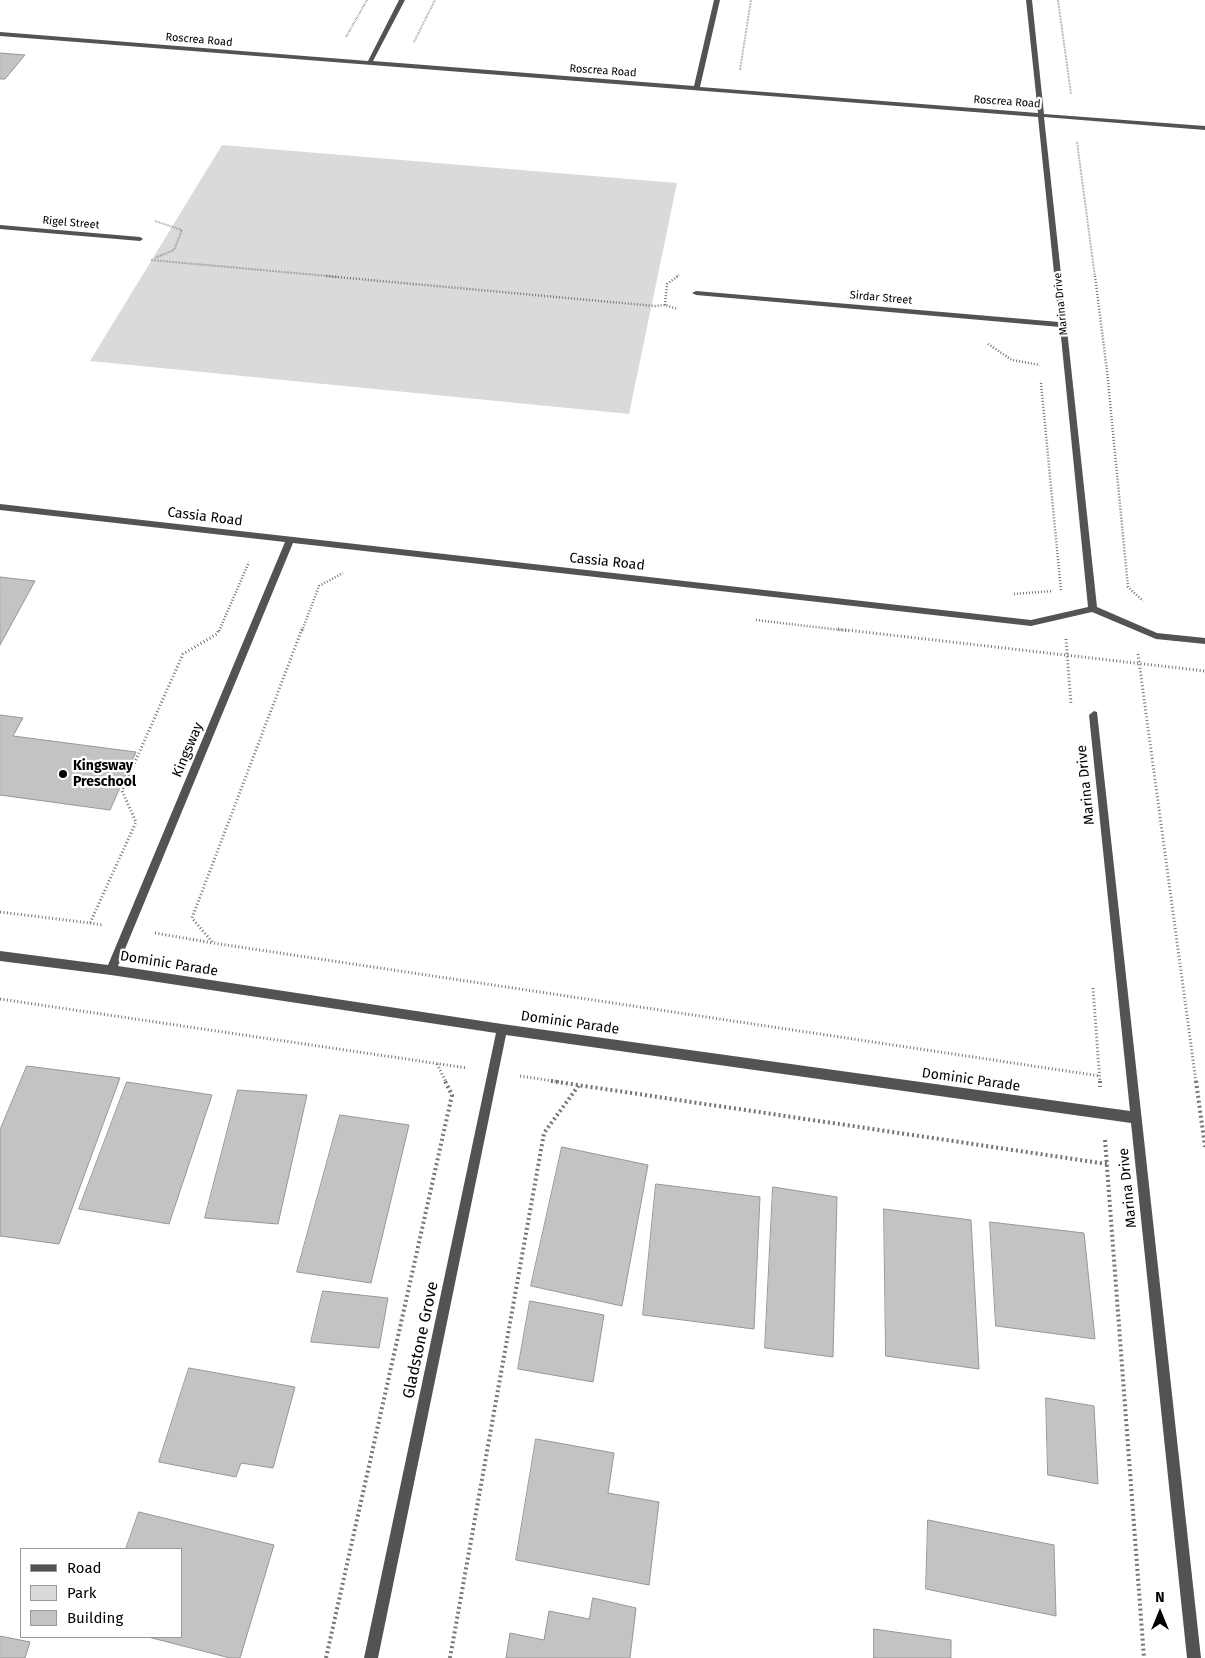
<!DOCTYPE html>
<html>
<head>
<meta charset="utf-8">
<style>
  body { margin:0 }
  #map { position:relative; width:1205px; height:1658px; overflow:hidden; background:#fff; font-family:"Fira Sans",sans-serif }
  canvas { display:block }
  .legend { position:absolute; left:20px; top:1548px; width:162px; height:90px; box-sizing:border-box; background:#fff; border:1px solid #999; margin:0; padding:6px 9px; list-style:none; font-size:15px; color:#000 }
  .legend li { display:flex; align-items:center; gap:10px; height:25px }
  .legend b { width:25px; border:1px solid #999 }
  .north { position:absolute; left:1135px; top:1588px; width:50px; height:50px; -webkit-text-stroke:4px #fff; paint-order:stroke; rotate:0deg; font-size:14px; font-weight:700; line-height:20px; text-align:center; color:#000 }
  .north::after { content:''; display:block; margin:auto; width:18px; height:22px; background:#000; clip-path:polygon(50% 0,100% 100%,50% 72%,0 100%) }
</style>
</head>
<body>
<div id="map">
<canvas width="1205" height="1658"></canvas>
<ul class="legend">
<li><b style="height:6px;background:#535353"></b>Road</li>
<li><b style="height:14px;background:#dadada"></b>Park</li>
<li><b style="height:14px;background:#c3c3c3"></b>Building</li>
</ul>
<div class="north">N</div>
</div>
<script>
const context = document.querySelector('canvas').getContext('2d');
context.lineJoin = 'round';
function fill(path, color) {
  context.fillStyle = color;
  context.fill(path, 'evenodd');
}
function trace(path, color, width, dash) {
  context.strokeStyle = color;
  context.lineWidth = width;
  context.lineCap = dash ? 'butt' : 'round';
  context.setLineDash(dash || []);
  context.stroke(path);
}
function label(font, color, halo, rows, align = 'center') {
  context.font = font + ' "Fira Sans",sans-serif';
  context.lineWidth = 4.5;
  context.setLineDash([]);
  context.textBaseline = 'middle';
  context.strokeStyle = halo;
  context.fillStyle = color;
  for (const [text, x, y, turn = 0] of rows) {
    context.save();
    context.translate(x, y);
    context.rotate((+turn || 0) * Math.PI / 180);
    context.textAlign = isNaN(turn) ? turn : align;
    if (halo) context.strokeText(text, 0, 0);
    context.fillText(text, 0, 0);
    context.restore();
  }
}
const green = new Path2D(`
  M222,145L677,183L629,414L90,361Z`);
const building = new Path2D(`
  M0,53L25,55L5,79H0Z
  M0,577L35,581L0,645Z
  M0,715L23,718L13,736L136,752L110,810L0,795Z
  M27,1066L120,1078L59,1244L0,1236V1130Z
  M127,1082L212,1095L169,1224L79,1209Z
  M238,1090L307,1095L278,1224L205,1218Z
  M340,1115L409,1125L371,1283L297,1272Z
  M562,1147L648,1165L622,1306L531,1286Z
  M656,1184L760,1197L754,1329L643,1315Z
  M773,1187L837,1197L833,1357L765,1348Z
  M884,1209L971,1220L979,1369L886,1356Z
  M990,1222L1084,1233L1095,1339L996,1326Z
  M323,1291L388,1298L379,1348L311,1342Z
  M530,1301L604,1315L593,1382L518,1369Z
  M189,1368L295,1387L273,1468L241,1463L236,1477L159,1462Z
  M1046,1398L1094,1406L1098,1484L1048,1475Z
  M536,1439L614,1453L608,1493L659,1502L649,1585L516,1560Z
  M139,1512L274,1545L240,1658H230L148,1637H181V1549H126Z
  M928,1520L1054,1545L1056,1616L926,1589Z
  M593,1598L636,1608L630,1658H506L510,1633L544,1640L549,1611L589,1619Z
  M874,1629L951,1640V1658H874Z
  M0,1636L30,1642L25,1658H0Z`);
const pathFar3 = new Path2D(`
  M1058,0L1071,94
  M346,37L367,0
  M414,42L435,0
  M740,70L751,0
  M1077,142L1095,277
  M155,221L182,230L174,250L155,258
  M151,260L339,277
  M676,277L679,275`);
const pathFar2 = new Path2D(`
  M326,276L655,306L665,305L677,309
  M1095,276L1107,371L1128,587L1143,601
  M665,305L667,284L678,276
  M988,344L1012,360L1040,365
  M1041,383L1061,591
  M1014,594L1053,591
  M756,620L849,631
  M219,631L249,562
  M302,631L319,586L343,573`);
const pathFar1 = new Path2D(`
  M302,629L192,918L213,943L1100,1076
  M838,629L1205,671
  M1066,639L1071,705
  M1138,654L1196,1082
  M0,912L90,923L136,822L122,791L183,654L217,634L219,629
  M90,923L102,925
  M155,933L213,943
  M1093,988L1100,1082
  M0,999L467,1068
  M437,1064L446,1082
  M520,1076L560,1082`);
const path = new Path2D(`
  M551,1081L1107,1164
  M1100,1081V1087
  M1196,1081L1205,1147
  M1105,1140L1144,1658
  M326,1658L452,1095L445,1081
  M450,1658L544,1133L579,1085`);
const street = new Path2D(`
  M399,0H405L373,61L694,86L714,0H720L700,87L1038,113L1026,0H1032L1044,114L1205,126V130L1044,117L1097,607L1157,633L1205,638V644L1156,639L1092,612L1031,626L293,543L118,966L502,1024L1130,1111L1089,715L1094,711L1097,712L1201,1658H1187L1131,1123L506,1035L378,1658H364L496,1033L111,975L0,961V951L108,965L285,542L0,510V504L1031,620L1088,607L1060,327L696,295L692,293L696,291L1059,322L1038,117L0,36V32L368,61Z
  M0,225L140,237L143,239L140,241L0,229Z`);
const markers = [
  [63,774,5,"#000"]
];
const farStreetnames = [
  ["Roscrea Road",199,40,5],
  ["Roscrea Road",603,71,4],
  ["Roscrea Road",1007,102,4],
  ["Rigel Street",71,223,5],
  ["Sirdar Street",881,298,5],
  ["Marina Drive",1061,304,-96]
];
const streetNames = [
  ["Cassia Road",205,517,7],
  ["Cassia Road",607,562,6],
  ["Kingsway",188,750,-67],
  ["Marina Drive",1086,785,-96],
  ["Dominic Parade",169,964,9],
  ["Dominic Parade",570,1023,8],
  ["Dominic Parade",971,1080,8],
  ["Marina Drive",1128,1188,-96]
];
const poiNames = [
  ["Kingsway",73,766],
  ["Preschool",73,782]
];
const nearStreetnames = [
  ["Gladstone Grove",421,1340,-78]
];
fill(green, '#dadada');
fill(building, '#c3c3c3');
trace(building, '#979797', 1);
trace(pathFar3, '#757575', 2, [0.5, 1]);
trace(pathFar2, '#757575', 2.5, [1, 2]);
trace(pathFar1, '#757575', 3, [1, 2.5]);
trace(path, '#757575', 4, [2, 3]);
fill(street, '#535353');
for (const [x, y, r, color] of markers) {
  const dot = new Path2D();
  dot.arc(x, y, r, 0, 2 * Math.PI);
  context.fillStyle = color;
  context.fill(dot);
  trace(dot, '#fff', 2);
}
label('11px', '#000', '#fff', farStreetnames);
label('14px', '#000', '#fff', streetNames);
label('bold 14px', '#000', '#fff', poiNames, 'left');
label('16px', '#000', '#fff', nearStreetnames);
</script>
</body>
</html>
